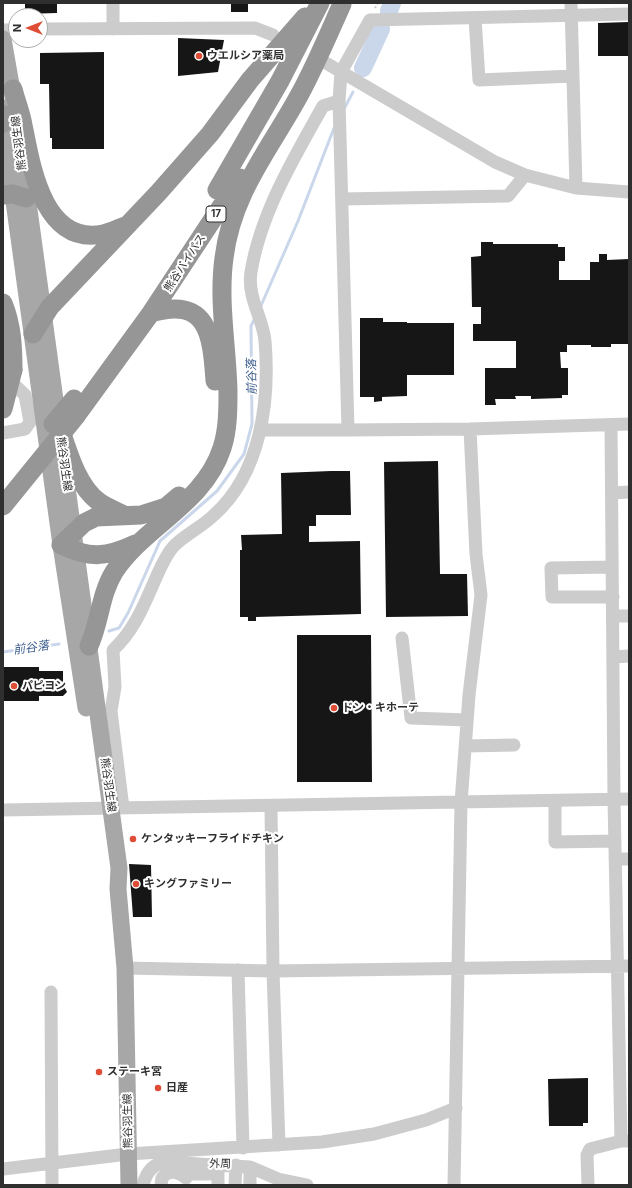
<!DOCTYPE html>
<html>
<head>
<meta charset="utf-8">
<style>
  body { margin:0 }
  #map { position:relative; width:632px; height:1188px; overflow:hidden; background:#fff; font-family:Inter,sans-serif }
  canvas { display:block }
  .frame { position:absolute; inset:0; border:4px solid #2f2f2f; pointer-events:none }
  .north { position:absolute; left:8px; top:8px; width:40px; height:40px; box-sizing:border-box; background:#fff; border:1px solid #acacac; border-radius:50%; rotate:270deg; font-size:11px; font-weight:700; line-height:16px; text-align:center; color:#2f2f2f }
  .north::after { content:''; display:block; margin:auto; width:14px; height:18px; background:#df4d37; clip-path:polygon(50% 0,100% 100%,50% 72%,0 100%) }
</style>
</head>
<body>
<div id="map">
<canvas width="632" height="1188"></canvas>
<div class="frame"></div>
<div class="north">N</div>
</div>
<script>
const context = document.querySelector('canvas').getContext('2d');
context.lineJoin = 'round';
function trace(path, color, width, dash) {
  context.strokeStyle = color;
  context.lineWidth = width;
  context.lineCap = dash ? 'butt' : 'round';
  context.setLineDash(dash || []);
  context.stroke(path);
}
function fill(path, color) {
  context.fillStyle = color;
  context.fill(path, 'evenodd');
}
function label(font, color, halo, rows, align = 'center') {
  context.font = font + ' Inter,"Noto Sans JP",sans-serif';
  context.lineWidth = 4;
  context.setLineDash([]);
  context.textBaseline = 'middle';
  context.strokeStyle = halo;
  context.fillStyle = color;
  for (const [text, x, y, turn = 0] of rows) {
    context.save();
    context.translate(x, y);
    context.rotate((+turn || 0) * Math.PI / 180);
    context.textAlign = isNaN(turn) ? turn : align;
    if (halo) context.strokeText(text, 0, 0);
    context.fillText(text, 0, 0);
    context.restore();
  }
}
const stream = new Path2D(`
  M344,109L353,92
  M260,308L298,221L334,128
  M109,631L119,628L128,613L160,541L217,491L244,454L252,424L251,326L255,318
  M3,652L59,644`);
const river = new Path2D(`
  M389,11L392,3
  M363,68L381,29`);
const building = new Path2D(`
  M25,3H57V13L25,14Z
  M231,3H248V12H231Z
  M629,22V56H598V23Z
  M178,38L224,40L218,72L178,76Z
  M104,52V149H52V138H50L49,84H40V53Z
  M481,242H493V244H558V247H565V261H559V280H590V262H599V254H607V260L629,259V344H611V347H591V345H567V352H560L561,368H568V395H562V398L531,399V396H515L516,399H495L496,405H485V368H516V341H473V324H481V307H472L471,257L481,256Z
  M360,318H383V322H407V323H454V375H407V396L382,397V401L374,402V397H360Z
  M438,461L440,574H467L468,616L386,617L384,462Z
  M331,471H350L351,515H316V526H309V542L360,541L361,614L256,617V621H248V617H240V550H242L241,535L282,534L281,473Z
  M297,635H371L372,782H297Z
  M3,667H39V671H63V685L67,692L63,696H39V701H3Z
  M129,864L151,865L152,917H133Z
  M588,1078V1123H583V1126H549L548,1079Z`);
const path = new Path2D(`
  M375,8L378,3`);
const minor = new Path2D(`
  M113,3V29
  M571,3L576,188
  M629,14L370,20L341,72L339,101L348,430L470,429L629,424
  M475,18L479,80L573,76
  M40,29L255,28L273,35
  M3,30H16
  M326,63L495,162L525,175L576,188L629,192
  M342,199L508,196L525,175
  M611,425L614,799L621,1141
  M260,430H348
  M3,433L25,429L30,422L25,395L5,376
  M612,493L629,492
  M612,567L551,568L552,597H613
  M613,616H629
  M402,638L411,718L467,720
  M613,657L629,656
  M466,746L514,745
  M555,801V842L615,841
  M271,806L273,971L279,1145
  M123,808L111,711L115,687L113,650C134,631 144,605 155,580C160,569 165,556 173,547C184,535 202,527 214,515C261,473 270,401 265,341C263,318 247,298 251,272C261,212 294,158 323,106L339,101
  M3,810L629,799
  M615,859H629
  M125,968L273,971L629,966
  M238,970L243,1148
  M51,992L52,1185
  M250,1167V1185
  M3,1169L128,1154L322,1142L374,1134L426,1120L456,1108
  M186,1174H218V1185
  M143,1185C146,1173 152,1164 165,1162L250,1167L278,1179L307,1185
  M161,1185L162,1178C169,1169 178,1172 186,1178
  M235,1185L236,1165
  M454,1185L461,803L469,695L481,595L476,554L470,429
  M588,1185L587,1155L590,1149L621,1141H629`);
const major = new Path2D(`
  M3,39L14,102
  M4,108L13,194L61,545L86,708
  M20,144L119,868L118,889L125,968L129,1185`);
const highway = new Path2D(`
  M13,89C16,101 21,113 23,125C31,165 43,246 103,234C111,232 119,228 126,226
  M3,123L5,115
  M217,190L280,81L320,3
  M3,195L13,194L26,198
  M3,303C12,325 13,347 13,370
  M151,313C208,296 212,335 215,381
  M33,334L50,307L159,192L210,134L250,80L305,17
  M76,416L151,313L240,178
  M58,422C67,448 76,485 99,502C106,507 116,511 124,515
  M135,544C107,557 90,559 61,545L84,523L96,517L141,515L166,507L179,496
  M89,646C100,622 100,595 114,572C145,525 204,504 222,448C228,430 228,409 228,391C227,347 218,301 224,258C232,192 271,148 301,92C316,64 329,33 342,4`);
const highwayBridge = new Path2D(`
  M3,409L13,370
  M53,424L74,399
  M3,506L76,416`);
const markers = [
  [199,56,4,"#df4d37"],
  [14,686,4,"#df4d37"],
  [334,708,4,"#df4d37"],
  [133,839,4,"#df4d37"],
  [136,884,4,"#df4d37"],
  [99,1072,4,"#df4d37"],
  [158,1088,4,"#df4d37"]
];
const shields = [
  [216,214,20]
];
const shieldNames = [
  ["17",216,214]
];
const poiNames = [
  ["ウエルシア薬局",207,56],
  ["パピヨン",22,686],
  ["ドン・キホーテ",342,708],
  ["ケンタッキーフライドチキン",141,839],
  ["キングファミリー",144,884],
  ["ステーキ宮",107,1072],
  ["日産",166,1088]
];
const streetNames = [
  ["熊谷羽生線",19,143,-97],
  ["熊谷バイパス",185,263,-57],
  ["熊谷羽生線",64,464,82],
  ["熊谷羽生線",108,785,82],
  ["熊谷羽生線",128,1121,-91],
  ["外周",220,1164,2]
];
const waterNames = [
  ["前谷落",252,377,-91],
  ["前谷落",31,648,-8]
];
trace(stream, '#cad7eb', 3);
trace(river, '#cad7eb', 18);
fill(building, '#161616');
trace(path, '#ccc', 2, [2, 2]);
trace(minor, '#ccc', 13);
trace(major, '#a7a7a7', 17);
trace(highway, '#969696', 19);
trace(highwayBridge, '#969696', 19);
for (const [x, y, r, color] of markers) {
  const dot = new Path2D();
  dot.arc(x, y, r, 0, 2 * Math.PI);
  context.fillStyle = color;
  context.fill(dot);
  trace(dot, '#fff', 1.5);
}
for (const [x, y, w] of shields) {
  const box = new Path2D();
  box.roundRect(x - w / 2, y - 8, w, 16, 3);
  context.fillStyle = '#fff';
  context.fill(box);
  trace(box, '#2f2f2f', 1);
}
label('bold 10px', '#2f2f2f', null, shieldNames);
label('bold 11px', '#2f2f2f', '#fff', poiNames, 'left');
label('11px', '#2f2f2f', '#fff', streetNames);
label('italic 12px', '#3f5f8e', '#fff', waterNames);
</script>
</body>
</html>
